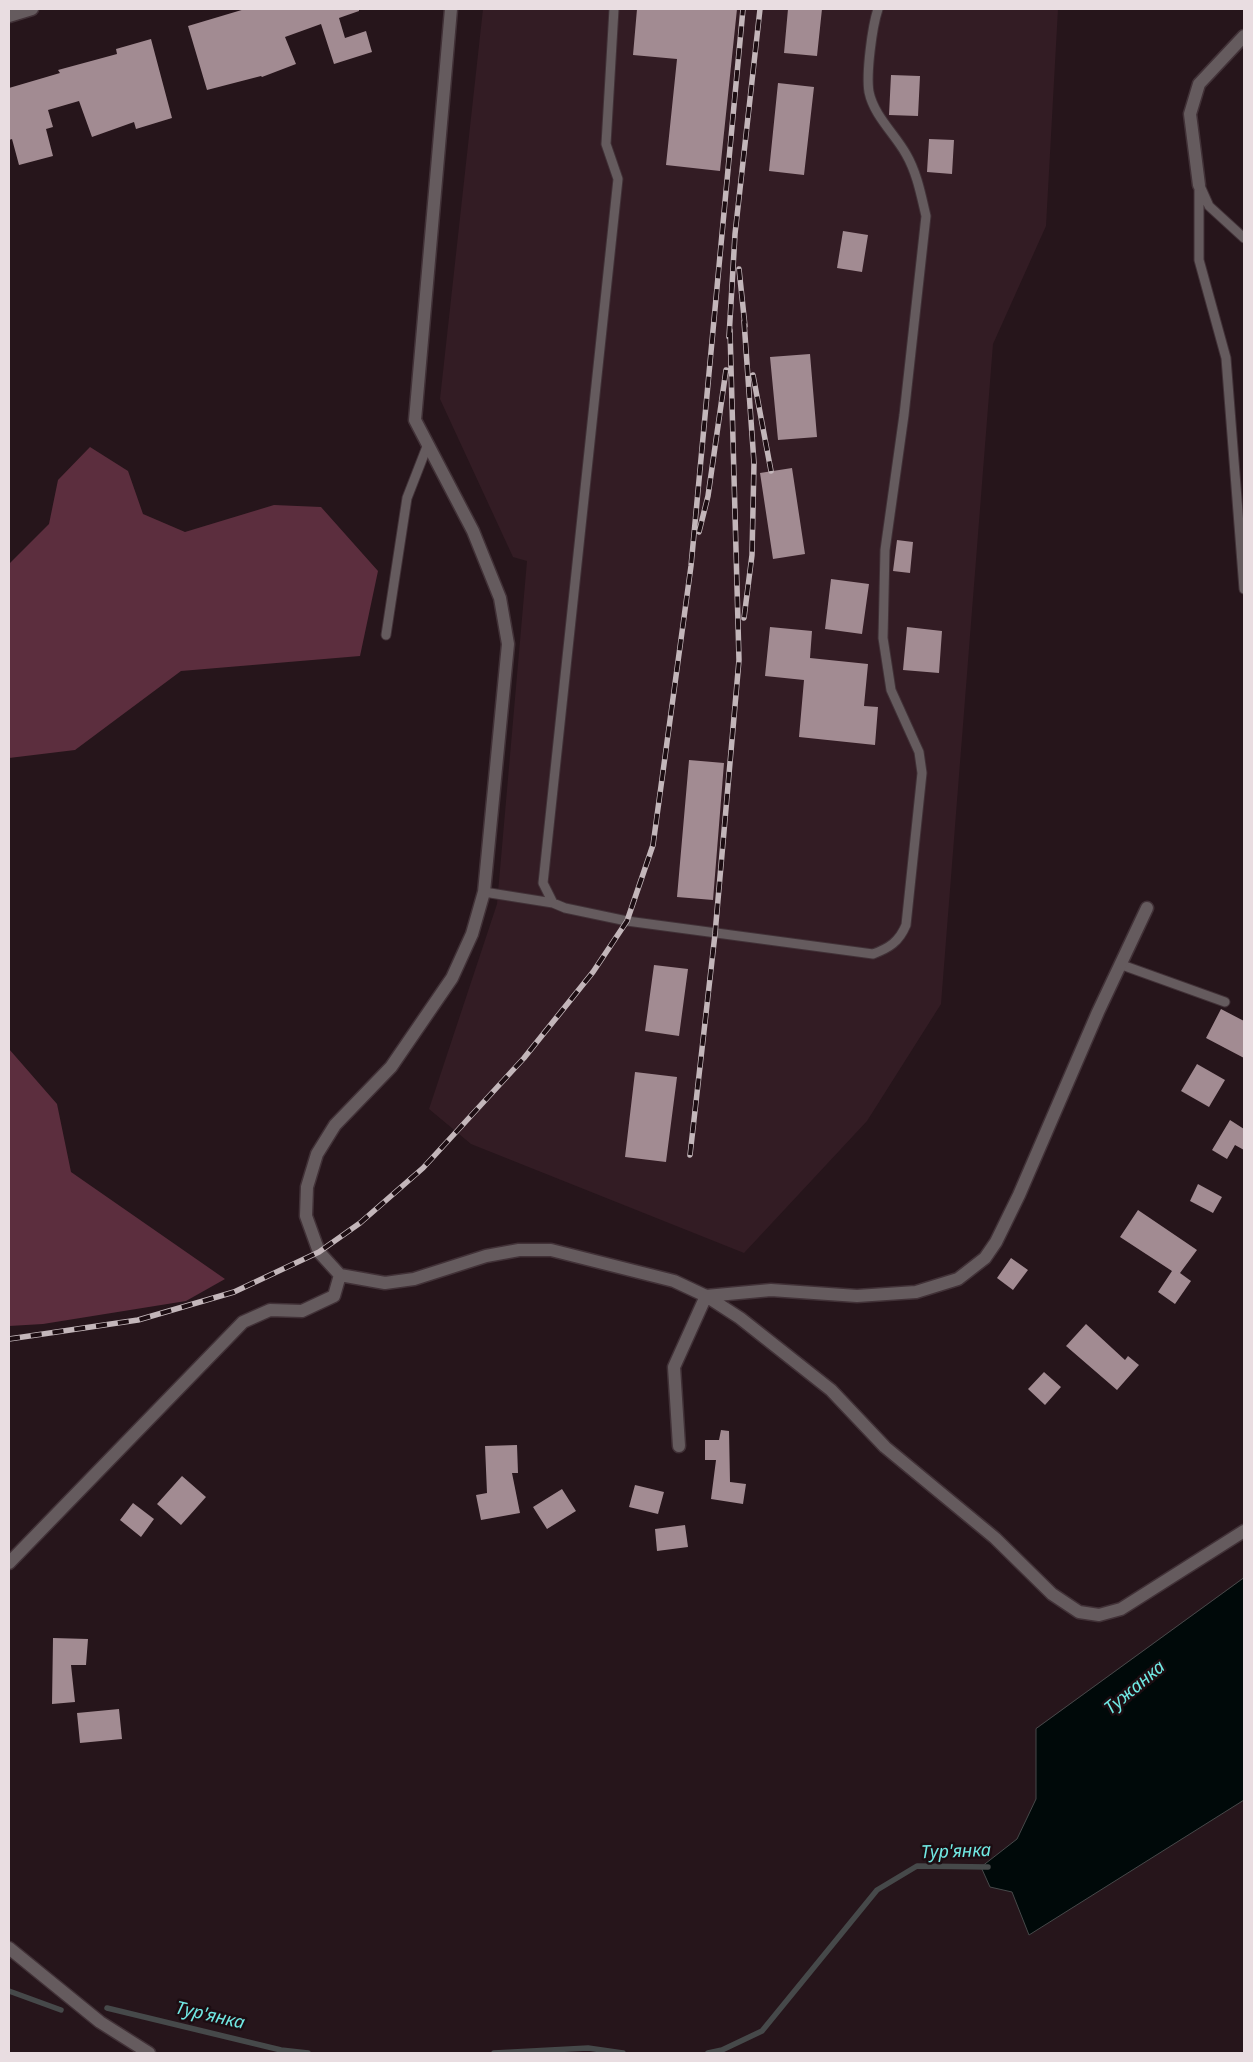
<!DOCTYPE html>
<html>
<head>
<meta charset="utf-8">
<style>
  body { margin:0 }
  #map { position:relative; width:1253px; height:2062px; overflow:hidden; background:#26151b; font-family:"Noto Sans",sans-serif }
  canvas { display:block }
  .frame { position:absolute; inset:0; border:10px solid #e9dde1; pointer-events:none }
</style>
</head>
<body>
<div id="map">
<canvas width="1253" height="2062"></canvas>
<div class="frame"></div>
</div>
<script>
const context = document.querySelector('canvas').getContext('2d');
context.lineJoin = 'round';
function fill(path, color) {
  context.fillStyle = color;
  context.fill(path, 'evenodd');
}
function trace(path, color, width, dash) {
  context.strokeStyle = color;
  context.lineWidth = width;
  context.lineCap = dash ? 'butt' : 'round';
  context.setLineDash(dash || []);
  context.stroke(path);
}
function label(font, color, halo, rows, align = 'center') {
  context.font = font + ' "Noto Sans",sans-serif';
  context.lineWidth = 5;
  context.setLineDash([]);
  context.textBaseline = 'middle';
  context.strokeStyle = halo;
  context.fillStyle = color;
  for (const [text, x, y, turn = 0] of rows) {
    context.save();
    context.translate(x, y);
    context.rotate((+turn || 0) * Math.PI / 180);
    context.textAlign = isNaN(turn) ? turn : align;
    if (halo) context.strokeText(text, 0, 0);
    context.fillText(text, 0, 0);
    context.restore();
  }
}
const built = new Path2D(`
  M483,9H1058L1046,226L993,344L941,1004L867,1121L744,1253L471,1144L429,1109L497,904L527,561L513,557L440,399Z`);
const green = new Path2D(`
  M90,447L128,471L143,514L185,532L274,505L321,507L378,571L360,656L181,671L75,750L9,758V564L49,524L58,480Z
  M9,1049L57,1104L71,1172L225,1279L186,1301L43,1324L9,1326Z`);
const water = new Path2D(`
  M1244,1578V1800L1029,1935L1012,1892L990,1887L981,1867L1017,1839L1036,1799V1729Z`);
const stream = new Path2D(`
  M9,1991L61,2010
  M107,2008L281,2050L308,2053
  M494,2053L588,2048L623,2053
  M708,2053L722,2050L762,2031L877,1890L917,1866L988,1867`);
const building = new Path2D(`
  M245,9H359V11L339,18L345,38L366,31L372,52L334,64L321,24L285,37L296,64L262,77L261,76L207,90L188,26Z
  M637,9H737L720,171L666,165L677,59L633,55Z
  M788,9H822L817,56L784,53Z
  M151,39L172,118L136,129L134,122L92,137L79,101L48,110L53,127L46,129L53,156L19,165L12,139L9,140V88L60,73L58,70L117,54L116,49Z
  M891,75L920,76L918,116L889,115Z
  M778,83L814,87L804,175L769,171Z
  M929,139L954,140L952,174L927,172Z
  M843,231L868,235L862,272L837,268Z
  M810,354L817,437L778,440L770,357Z
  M792,468L805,554L773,559L760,473Z
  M897,540L913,542L910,573L893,571Z
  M831,579L869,584L862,634L825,629Z
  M770,627L812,631L810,658L868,664L864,706L878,707L875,745L799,737L804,680L765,676Z
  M907,627L942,631L939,673L903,670Z
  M689,760L724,763L713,900L677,897Z
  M654,965L688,969L679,1036L645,1031Z
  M1221,1009L1244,1021V1058L1206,1038Z
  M1197,1064L1225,1080L1209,1107L1181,1091Z
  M635,1072L677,1077L666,1162L625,1157Z
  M1230,1120L1244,1129V1150L1235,1145L1227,1159L1212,1150Z
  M1198,1184L1222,1197L1213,1213L1190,1201Z
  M1138,1210L1197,1250L1180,1273L1191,1281L1175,1304L1158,1292L1172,1271L1120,1237Z
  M1011,1258L1028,1270L1013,1290L997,1278Z
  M1086,1324L1125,1360L1128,1356L1139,1365L1117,1390L1066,1346Z
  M1044,1372L1061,1387L1045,1405L1028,1389Z
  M721,1430L729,1431L730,1482L746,1484L743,1504L711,1499L716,1460H705V1440H719Z
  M517,1445L518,1473H512L520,1513L481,1520L476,1495L487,1493L485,1446Z
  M182,1476L206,1497L181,1525L157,1504Z
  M635,1485L664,1492L658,1514L629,1507Z
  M562,1489L576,1511L547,1529L533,1507Z
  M133,1503L154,1519L141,1537L120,1520Z
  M685,1525L688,1547L657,1551L655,1529Z
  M53,1638L88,1639L86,1665H71L75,1702L52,1704Z
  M119,1709L122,1739L80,1743L77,1713Z`);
const lane = new Path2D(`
  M614,9L606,144L618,179L543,883L553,903L565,908L627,921L873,954C889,948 899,942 906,925L922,773L919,752L891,690L883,638L885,550L904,415L926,216C921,195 917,173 906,154C895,134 874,116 869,92C866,74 872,27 878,9
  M1199,185V260L1226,358L1244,589
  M1201,188L1209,206L1244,238
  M386,635L407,498L428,444
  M484,892L553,903
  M1122,965L1225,1002`);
const street = new Path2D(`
  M451,9L415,420L473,531L500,598L508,644L484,892L472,934L452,978L391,1067L335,1125L317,1154L307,1187L306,1216L319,1252L340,1275L385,1283L414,1279L486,1256L519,1250H551L674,1281L706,1296L740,1318L831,1390L885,1447L995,1538L1052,1594L1079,1612L1099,1615L1121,1609L1244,1531
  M9,16L32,9
  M1199,185L1190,114L1199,84L1244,36
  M679,1446L674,1367L706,1296L771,1290L857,1296L916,1292L958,1279L985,1258L996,1242L1019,1195L1098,1012L1147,908
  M9,1563L243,1322L270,1310L302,1311L334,1296L340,1275
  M9,1948L100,2022L149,2053`);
const rail = new Path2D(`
  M739,269L745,326
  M744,321L754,463L752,555L744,618
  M729,337L735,234L760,9
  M753,375L771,471
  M699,532L708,496L726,370
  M690,1155L715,934L739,660L730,330
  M9,1339L138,1320L234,1292L319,1252L360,1223L423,1168L524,1058L593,972L627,921L653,845L691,566L743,9`);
const waterNames = [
  ["Тужанка",1135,1688,-40],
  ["Тур'янка",956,1852,-2],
  ["Тур'янка",210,2016,13]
];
fill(built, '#331c24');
fill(green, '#5c2e3e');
fill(water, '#000909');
trace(water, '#46494a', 1);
trace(stream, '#46494a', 5.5);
fill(building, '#a28b92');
trace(lane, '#413137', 11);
trace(street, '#413137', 15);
trace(lane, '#655b5e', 9);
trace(street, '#655b5e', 12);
trace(rail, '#c3b6ba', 5.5);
trace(rail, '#1c0d12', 4, [11]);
label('italic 18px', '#71e9e4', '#1c0d12', waterNames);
</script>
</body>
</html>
